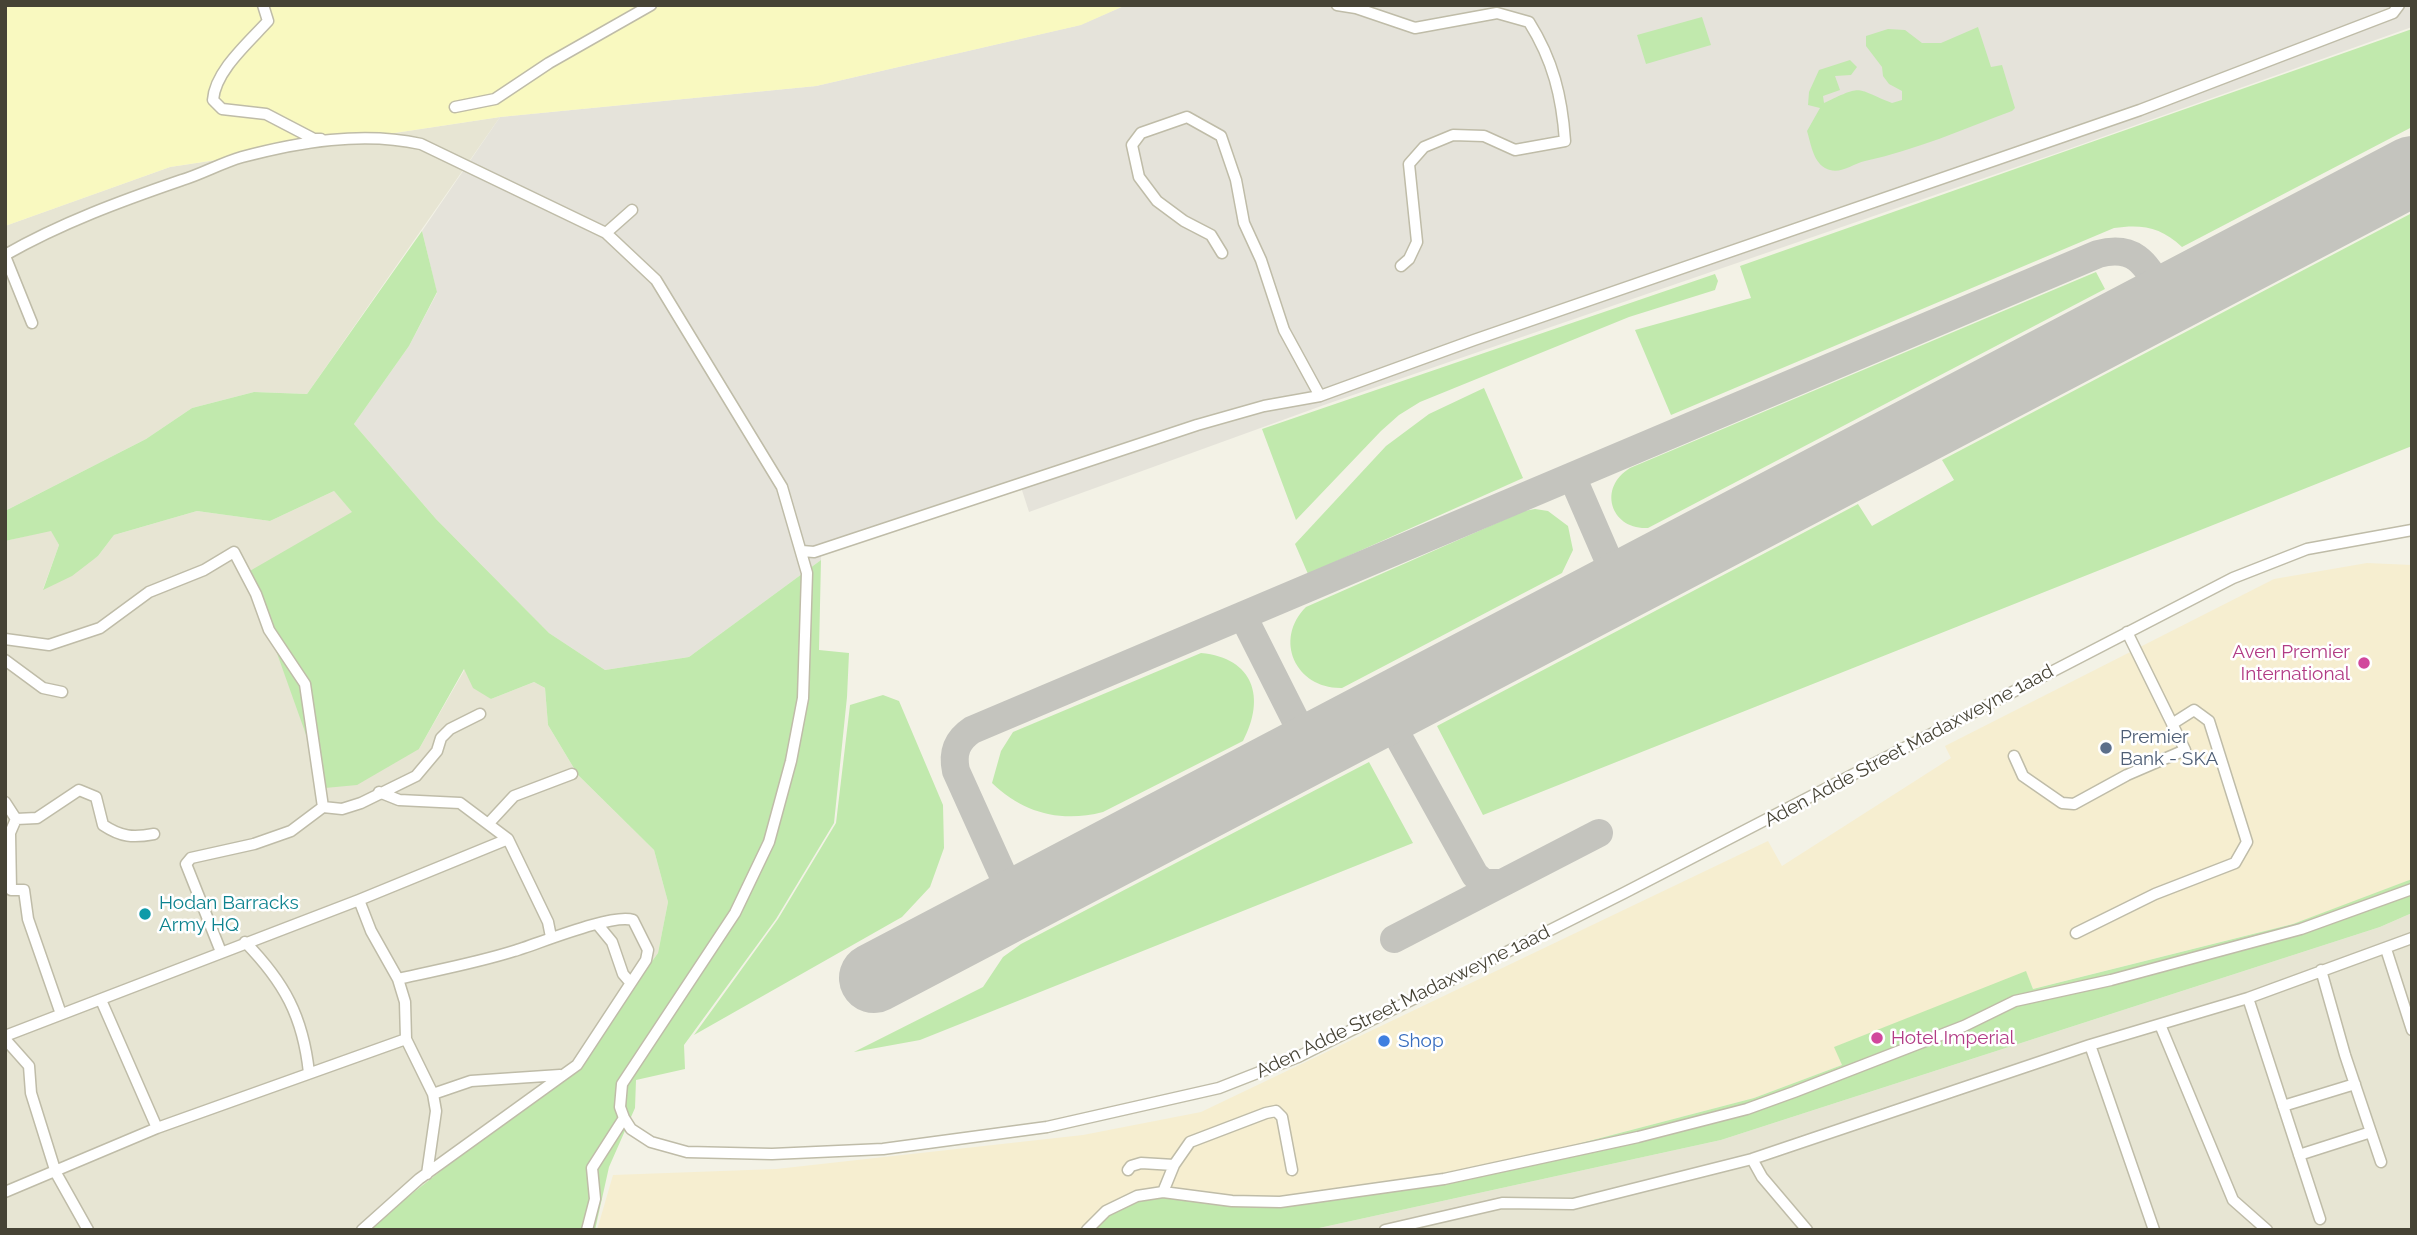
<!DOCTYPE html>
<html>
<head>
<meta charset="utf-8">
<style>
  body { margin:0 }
  #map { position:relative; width:2417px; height:1235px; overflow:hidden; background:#f3f2e6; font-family:Raleway,sans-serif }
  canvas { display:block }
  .frame { position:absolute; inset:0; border:7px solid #464335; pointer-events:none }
</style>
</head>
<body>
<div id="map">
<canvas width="2417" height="1235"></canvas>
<div class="frame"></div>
</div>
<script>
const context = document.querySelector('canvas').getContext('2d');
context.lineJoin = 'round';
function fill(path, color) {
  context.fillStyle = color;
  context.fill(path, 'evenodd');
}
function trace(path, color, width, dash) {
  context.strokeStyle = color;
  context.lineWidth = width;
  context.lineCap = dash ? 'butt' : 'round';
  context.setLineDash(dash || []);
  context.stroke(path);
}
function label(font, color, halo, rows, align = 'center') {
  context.font = font + ' Raleway,sans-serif';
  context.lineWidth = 5;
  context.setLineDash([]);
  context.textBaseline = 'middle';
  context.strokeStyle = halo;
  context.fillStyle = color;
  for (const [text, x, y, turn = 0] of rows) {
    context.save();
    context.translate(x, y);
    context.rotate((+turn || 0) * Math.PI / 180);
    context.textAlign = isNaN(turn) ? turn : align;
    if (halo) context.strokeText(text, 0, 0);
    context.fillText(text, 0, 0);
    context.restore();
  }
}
const residential = new Path2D(`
  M500,117L307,394L254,392L192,408L146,439L5,511V226L170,167Z
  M334,491L353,512L419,749L465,669L491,699L534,682L545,688L548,725L578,775L654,850L668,902L658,953L581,1060L366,1230H5V541L51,530L59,545L43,589L98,556L114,535L197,511L270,521Z
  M2412,913V1230H1310L1721,1140L2380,927Z`);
const commercial = new Path2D(`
  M2367,563L2412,565V879L2381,893L2293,924L2033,989L2026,972L1835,1047L1842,1065L1754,1098L1474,1171L1085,1230H597L613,1175L776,1169L1083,1135L1201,1112L1768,841L1782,866L1951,758L1945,746L2274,579Z`);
const industrial = new Path2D(`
  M1126,5H2412V27L2057,153L1324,405L1029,512L1021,487L821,555V560L689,657L605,670L549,633L436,519L354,424L409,346L437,293L422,231L500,117L816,86L1080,25Z`);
const green = new Path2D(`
  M1702,17L1711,45L1646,64L1637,35Z
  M1978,27L1991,67L2002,65L2015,108L2012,111C1964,129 1916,150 1865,161C1852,164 1839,176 1825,168C1813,161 1811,144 1807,131L1820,108L1808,105L1809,92L1819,70L1850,60L1857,67L1851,75L1835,76L1840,90L1823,96L1824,103C1864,84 1854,88 1892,103L1902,100V91L1889,84L1883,76L1882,67L1866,46V36L1888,29L1905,30L1922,43H1941Z
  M2412,29V127L2182,247C2161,227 2142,224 2114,228L1671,415L1635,330L1751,298L1740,266Z
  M2412,213V446L1483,815L1437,726L1858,504L1872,526L1954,480L1942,460Z
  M422,231L437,292L409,346L354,424L436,519L549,633L605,670L689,657L821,560L819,650L849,653L847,697L834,823L776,919L684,1045L685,1069L636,1080L635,1108L609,1167L595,1230H366L581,1060L658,953L668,902L654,850L578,775L548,725L545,688L534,682L491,699L473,688L464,669L419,749L357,785L325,788L248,572L352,512L334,491L270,521L197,511L114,535L98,556L72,576L43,590L59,545L51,531L5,541V511L146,439L192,408L254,392L307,394Z
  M2096,272L2105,289L1648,528C1611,530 1597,488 1630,468Z
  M1715,274L1718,281L1715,290L1629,317L1420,402L1399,415L1381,431L1296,520L1262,429Z
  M1484,388L1523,478L1308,574L1295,544L1386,446L1429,414Z
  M1535,509L1548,511L1568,526L1573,550L1562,573L1342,688C1296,689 1273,640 1306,607L1524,511Z
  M1201,653C1254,658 1266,698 1243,741L1103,812C1061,823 1023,813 992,783L1001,751L1013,732Z
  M883,695L899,701L943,805L944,848L930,887L902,917L694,1035L778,919L836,823L850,705Z
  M1369,762L1413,843L920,1040L854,1052L983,987L1003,957L1021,944Z
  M2412,879V913L2380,927L1721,1140L1310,1230H1085L1098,1214L1161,1191L1259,1202L1474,1171L1754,1098L1842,1065L1834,1047L2026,971L2033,989L2293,924Z`);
const sand = new Path2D(`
  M5,5H1126L1081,25L816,86L500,117L170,167L5,226Z`);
const taxiway = new Path2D(`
  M1578,490L1620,587
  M1243,616L1310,749
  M1384,711L1475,875L1484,883H1502
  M1016,904L956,771C952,753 957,740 972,730L2098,254C2140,243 2148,270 2167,300
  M1394,939L1599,833`);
const runway = new Path2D(`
  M874,978L2412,171`);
const minor = new Path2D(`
  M263,5L268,21C249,42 215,71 213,100L222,109L266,114L314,139H321
  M1337,5L1356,8L1415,28L1497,13L1529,22C1553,60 1562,97 1565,141L1515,150L1484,136L1453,135L1424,147L1409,164L1417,242L1409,259L1401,266
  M455,107L495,99L549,63L651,5
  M606,233L632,210
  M1222,253L1211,235L1184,221L1157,201L1139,177L1132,145L1141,133L1187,117L1221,136L1236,180L1244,223L1261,260L1284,330L1320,396
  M5,255C61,223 121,201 182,180C202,174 221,163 242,157C299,142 362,131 421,144L606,233L656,280L782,487L807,573L803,698L791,761L769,842L735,913L622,1084L620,1107L624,1118L631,1129L651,1142L687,1152L772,1154L883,1149L1047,1127L1219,1088L1298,1057L1624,893L2233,578L2307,549L2412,530
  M5,256L32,323
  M802,551L814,552L1197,425L1264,406L1320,396L1474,340L2140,110L2393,13L2399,5
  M5,639L49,645L100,628L149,592L204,570L234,552L256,594L269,630L305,684L323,807
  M5,660L43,688L62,692
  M2014,756L2023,776L2062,803L2074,804L2127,775L2185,750L2127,632
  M379,792L399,800L460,803L508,839
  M5,802L16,819L10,833L11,890H24L28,919L61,1014
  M16,819L37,818L79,790L96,797L103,825C121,837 133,838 154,834
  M489,823L514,796L572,774
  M359,900L371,931L398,979L405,1002L406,1039L433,1094L436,1111L427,1174
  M598,925L612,942L623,974L629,981
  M2076,933L2155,894L2235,863L2247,842L2209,721L2194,710L2172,724
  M245,942C284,982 303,1016 309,1073
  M2386,949L2412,1030
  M221,952L186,864L191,858L254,844L291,831L323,807L342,809L361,803L416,776L437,751L441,738L450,729L480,714
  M2321,970L2345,1055L2381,1162
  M2248,998L2320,1219
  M101,1000L157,1128
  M2161,1027L2233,1200L2267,1230
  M5,1036L359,900L508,839L548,922L551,937
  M5,1039L29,1066L31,1093L56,1173L88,1230
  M2090,1045L2154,1230
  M433,1094L471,1081L560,1075
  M2283,1106L2355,1084
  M2299,1155L2371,1132
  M1752,1159L1762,1177L1807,1230
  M1128,1170L1131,1166L1141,1163L1174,1165
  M5,1192L157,1128L406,1039
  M1163,1192L1174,1165L1190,1142L1266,1113L1276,1111L1282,1117L1292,1170
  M362,1230L419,1179L577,1065L646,960L648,950L633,920C612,913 538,944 514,951C476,963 437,970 398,979
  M587,1230L595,1199L592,1168L624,1118
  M1087,1230L1106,1211L1137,1196L1163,1192L1232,1201L1280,1202L1444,1179L1638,1137L1747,1109L1794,1092L1964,1026L2015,1001L2111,980L2301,929L2412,889
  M1385,1230L1502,1203L1573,1204L1752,1159L2090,1045L2248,998L2412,938`);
const markers = [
  [2364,663,7,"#d1479c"],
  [2106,748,7,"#5c6f8a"],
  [145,914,7,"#0f9aa8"],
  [1877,1038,7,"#d1479c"],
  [1384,1041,7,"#3f7fe0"]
];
const hotelNames = [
  ["Aven Premier",2350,652],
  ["International",2350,674],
  ["Hotel Imperial",1891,1038,"left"]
];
const serviceNames = [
  ["Premier",2120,737],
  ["Bank - SKA",2120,759]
];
const streetNames = [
  ["Aden Adde Street Madaxweyne 1aad",1909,746,-28],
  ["Aden Adde Street Madaxweyne 1aad",1403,1002,-26]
];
const cultureNames = [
  ["Hodan Barracks",159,903],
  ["Army HQ",159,925]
];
const shopNames = [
  ["Shop",1398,1041]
];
fill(residential, '#e7e5d3');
fill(commercial, '#f6eed0');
fill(industrial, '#e5e3da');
fill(green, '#c1e9ad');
fill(sand, '#f9f9c0');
trace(taxiway, '#c4c4be', 28);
trace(runway, '#c4c4be', 70);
trace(minor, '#bfbca8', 13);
trace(minor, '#fff', 10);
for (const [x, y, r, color] of markers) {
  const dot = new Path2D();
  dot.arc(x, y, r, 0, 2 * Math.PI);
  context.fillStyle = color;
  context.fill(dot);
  trace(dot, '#fff', 2.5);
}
label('19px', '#b23c85', '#fff', hotelNames, 'right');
label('19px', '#4e5e75', '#fff', serviceNames, 'left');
label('19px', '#464335', '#fff', streetNames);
label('19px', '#0d838f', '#fff', cultureNames, 'left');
label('19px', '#366cbe', '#fff', shopNames, 'left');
</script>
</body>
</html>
